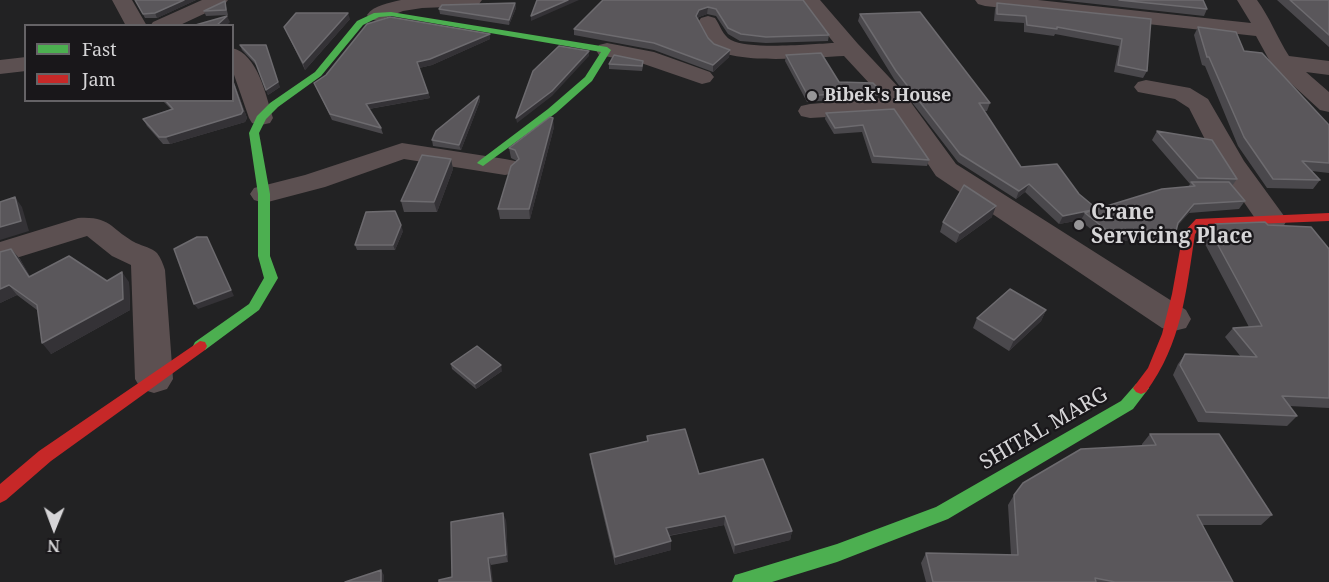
<!DOCTYPE html>
<html>
<head>
<meta charset="utf-8">
<style>
  body { margin:0 }
  #map { position:relative; width:1329px; height:582px; overflow:hidden; background:#222223; font-family:"Noto Serif",serif }
  canvas { display:block }
  .legend { position:absolute; left:24px; top:24px; width:210px; height:78px; box-sizing:border-box; background:#19171a; border:2px solid #656366; margin:0; padding:8px 10px; list-style:none; font-size:18px; color:#d6d5d7 }
  .legend li { display:flex; align-items:center; gap:12px; height:30px }
  .legend b { width:30px; border:2px solid #656366 }
  .north { position:absolute; left:24px; top:498px; width:60px; height:60px; -webkit-text-stroke:4px #19171a; paint-order:stroke; rotate:181deg; font-size:16px; font-weight:700; line-height:24px; text-align:center; color:#d6d5d7 }
  .north::after { content:''; display:block; margin:auto; width:21px; height:27px; background:#d6d5d7; clip-path:polygon(50% 0,100% 100%,50% 72%,0 100%) }
</style>
</head>
<body>
<div id="map">
<canvas width="1329" height="582"></canvas>
<ul class="legend">
<li><b style="height:8px;background:#4caf50"></b>Fast</li>
<li><b style="height:8px;background:#c62828"></b>Jam</li>
</ul>
<div class="north">N</div>
</div>
<script>
const context = document.querySelector('canvas').getContext('2d');
context.lineJoin = 'round';
function fill(path, color) {
  context.fillStyle = color;
  context.fill(path, 'evenodd');
}
function trace(path, color, width, dash) {
  context.strokeStyle = color;
  context.lineWidth = width;
  context.lineCap = dash ? 'butt' : 'round';
  context.setLineDash(dash || []);
  context.stroke(path);
}
function label(font, color, halo, rows, align = 'center') {
  context.font = font + ' "Noto Serif",serif';
  context.lineWidth = 4.5;
  context.setLineDash([]);
  context.textBaseline = 'middle';
  context.strokeStyle = halo;
  context.fillStyle = color;
  for (const [text, x, y, turn = 0] of rows) {
    context.save();
    context.translate(x, y);
    context.rotate((+turn || 0) * Math.PI / 180);
    context.textAlign = isNaN(turn) ? turn : align;
    if (halo) context.strokeText(text, 0, 0);
    context.fillText(text, 0, 0);
    context.restore();
  }
}
const street = new Path2D(`
  M112,0H132L147,26H126Z
  M202,0H228L225,4L178,26H150L153,22Z
  M401,0H482L479,4L472,6L422,8L403,11L377,21L370,19L367,15C374,5 389,3 401,0Z
  M800,0H820L858,44L904,93L956,164L1186,310L1191,319L1186,328L1174,331L1162,328L936,176L894,113L810,118L801,116L798,111L801,106L810,104L883,98L844,56C814,57 740,65 715,49C707,43 702,31 698,22L701,18L708,16L715,18C720,25 723,36 731,40C749,50 812,44 834,43Z
  M975,0H1038L1251,23L1237,0H1257C1270,18 1277,37 1289,56L1329,61V75L1306,72L1329,92V112L1320,110L1273,67L1256,36L985,6L978,4Z
  M607,43L654,52L710,72L714,77L710,82L702,84L641,63L599,55L596,50L599,45Z
  M232,48C258,54 266,96 273,118L270,123L261,125L252,123L249,118L232,69Z
  M26,57V71L0,74V60Z
  M1146,80L1190,88L1208,99L1244,161L1287,220L1283,227L1272,229L1261,227L1217,163L1189,108L1175,99L1138,92L1134,87L1138,82Z
  M402,143L505,159L515,161L519,167L515,173L505,175L404,159L325,187L264,203L254,200L250,194L254,188L305,175Z
  M78,218C112,216 111,230 136,243C143,246 152,248 157,253C161,258 163,264 165,270L173,379L167,389L154,393L141,389L135,379L131,265L112,256L87,236L0,263V242Z`);
const fast = new Path2D(`
  M391,12L607,47L611,50L592,81L556,113L483,166L477,163L479,161L548,109L585,77L601,52L391,16L379,17L363,25L321,76L278,107L266,119L259,133L270,194V256L278,278L259,310L205,350H195L193,346L195,342L249,304L264,278L258,256V194L249,133L257,116L270,103L315,72L357,21L374,13Z
  M1141,382L1146,384L1149,388L1133,409L948,519L837,562L772,582H732L735,575L742,573L837,544L936,507L1121,401L1136,384Z`);
const jam = new Path2D(`
  M1329,213V221L1203,226L1195,234C1186,292 1182,343 1146,392L1141,394L1136,392L1133,388L1148,368L1162,334L1172,294L1183,233L1196,219Z
  M200,341L205,342L207,346L205,350L51,461L6,500L0,503V484L39,451Z`);
const wall = new Path2D(`
  M135,0H196L157,18H145Z
  M603,0H803L829,35L828,41L766,43L740,41L728,34L716,16L707,14L699,17L698,19L708,38L714,44L730,50L729,57L713,72L654,50L574,35V29Z
  M1059,0H1203L1207,9L1204,16Z
  M1277,0H1329V47Z
  M225,1L226,6L228,15L206,16L204,11Z
  M515,3L516,8L509,25L440,14L439,9Z
  M997,3L1151,19L1147,71L1143,78L1114,72L1119,46L1055,34L1054,36L1024,32V23L994,21L995,9Z
  M860,14L990,103L987,111H984L1021,167L1079,194L1097,209L1188,187L1190,184L1152,140L1157,131L1237,179L1232,186L1245,201L1239,209L1189,213L1177,226L1175,235L1169,244H1141L1136,238L1110,245L1081,221V220L1059,224L1025,192L1016,199L958,162L894,79L858,21Z
  M350,19L305,70L284,27Z
  M1198,27L1244,51L1329,125V173L1312,171L1320,180L1313,189L1267,188L1238,146L1205,66L1202,65L1194,35Z
  M490,34V39L432,65L419,68L430,98L369,109L381,128L383,134L332,120L314,83L326,75Z
  M240,45L280,87L268,95L257,66L242,50Z
  M786,55L839,82L880,90L878,96L807,102L785,61Z
  M643,61V66L642,71L609,69V64Z
  M232,77L247,118L245,122L170,144H163L147,126L143,119L171,109L162,100H232Z
  M479,96L480,101L461,150L433,146L432,140Z
  M894,109L929,160L927,166L872,163L862,132L834,134L825,119L826,113Z
  M554,127L530,219H500L498,209L517,161L511,158L509,148Z
  M451,159L453,169L437,212H404L401,201Z
  M992,217L956,243L940,232L943,222Z
  M1215,224L1268,225L1329,249V408L1289,406L1297,416L1287,426L1198,422L1173,375L1178,364L1185,354L1241,357L1225,337L1233,328L1249,327L1205,244L1209,233Z
  M403,231L395,250H357L355,245Z
  M11,249L20,259L30,277L129,282L130,310L51,354L37,310L17,295L0,303Z
  M1046,310L1041,321L1009,351L973,328L977,318Z
  M451,364L502,371L476,389L452,369Z
  M1150,434L1272,515L1261,525H1202L1233,582H926L921,563L926,553L1011,555L1008,505L1014,495L1142,445V444Z
  M647,436L699,474L792,531L790,540L734,554L724,525L669,536L671,550L615,565L591,463L590,454L647,441Z
  M506,520L508,562L491,565L452,577Z`);
const shadedWall = new Path2D(`
  M184,0H196L157,18L155,13Z
  M568,0H579L531,21V16Z
  M515,3L516,8L509,25V20Z
  M708,7L707,14L699,17L696,23V16L699,10Z
  M348,13L350,19L305,70L303,63Z
  M227,16L230,22L226,26H216Z
  M490,34V39L432,65L419,68L417,62Z
  M266,45L280,87L268,95L266,90Z
  M730,50L729,57L713,72V65Z
  M589,51V56L552,96L517,123L516,118Z
  M232,77L247,118L245,122L170,144L166,137L232,79Z
  M428,93L430,98L368,109L366,104Z
  M479,96L480,101L461,150L459,145Z
  M553,118L554,127L530,219L529,209Z
  M451,159L453,169L437,212L434,202Z
  M1029,184L1025,192L1016,199L1019,191Z
  M15,197L22,207L29,231L0,240V227Z
  M1194,204L1189,213L1172,232L1178,223Z
  M996,206L992,217L956,243L960,233Z
  M1092,210L1085,213L1081,220L1059,224L1063,216Z
  M401,225L403,231L395,250L393,245Z
  M1141,229L1136,238L1110,245L1114,236Z
  M207,237L234,296L198,309L194,304Z
  M11,249L20,259L37,288L29,277Z
  M122,272L129,282L130,310L51,354L42,343Z
  M9,285L17,295L0,303V289Z
  M1046,310L1041,321L1009,351L1014,340Z
  M501,365L502,371L476,389L475,384Z
  M503,513L506,520L508,562L506,555Z
  M725,516L724,525L666,536V528Z
  M792,531L790,540L734,554L735,545Z
  M671,541V550L615,565V557Z
  M488,558L491,565L493,582H491Z
  M381,570L384,575V582H381Z`);
const building = new Path2D(`
  M135,0H184L155,13L143,14Z
  M537,0H568L531,16Z
  M603,0H803L829,35L766,37L741,34L728,28L716,9L708,7L699,10L696,16L708,38L714,44L730,50L713,65L654,43L574,29Z
  M1119,0H1203L1207,9Z
  M1290,0H1329V35Z
  M225,1L226,10L204,11Z
  M515,3L509,20L439,9L442,5Z
  M997,3L1151,19L1147,71L1118,65L1122,39L1057,27V29L1027,25L1026,16L997,14Z
  M920,12L990,103H979L1021,167L1057,164L1079,194L1097,209L1162,189L1195,186L1191,182H1229L1245,201L1194,204L1178,223L1175,235L1146,236L1141,229L1114,236L1085,213L1092,210L1063,216L1029,184L1019,191L960,154L896,71L860,14Z
  M296,13H348L303,63L284,27Z
  M227,16L216,26H192Z
  M390,17L490,34L430,59L417,62L428,93L366,104L381,128L330,114L314,83L326,75L367,24Z
  M1198,27L1236,32L1244,51L1262,53L1329,125V163L1302,161L1320,180L1273,179L1244,137L1209,57H1207Z
  M240,45H266L278,82L266,90L255,61Z
  M559,46L589,51L552,91L516,118L533,71Z
  M821,53L839,82L873,83L880,90L808,96L786,55Z
  M614,55L643,61L642,66L609,64Z
  M232,79L243,111L241,114L166,137H159L143,119L173,109L165,100H232Z
  M479,96L459,145L432,140L436,131Z
  M894,109L929,160L874,156L863,125L835,128L826,113Z
  M550,117L553,118L529,209H498L511,166L519,159L515,150L509,148Z
  M1157,131L1212,140L1237,179L1198,178Z
  M422,155L451,159L434,202L401,201Z
  M964,185L996,206L960,233L943,222Z
  M15,197L21,221L0,227V202Z
  M395,211L401,225L393,245H355L366,212Z
  M1265,222L1268,225L1311,227L1329,249V398L1282,396L1297,416L1206,412L1180,365L1185,354L1257,357L1233,328L1262,326L1212,234L1215,224Z
  M197,237H207L231,290L194,304L174,249Z
  M11,249L29,277L69,256L107,281L122,272L123,299L42,343L37,305L9,285L0,289V252Z
  M1010,289L1046,310L1014,340L977,318Z
  M477,346L501,365L475,384L451,364Z
  M685,429L699,474L763,459L792,531L735,545L725,516L666,528L671,541L615,557L590,454L648,441L647,436Z
  M1150,434H1219L1272,515H1197L1233,582H1115L1095,578L1096,582H933L926,553L1018,555L1014,495L1023,483L1081,449L1156,445Z
  M503,513L506,555L488,558L491,582H439V580L452,577L451,522Z
  M381,570V582H345Z`);
const markers = [
  [812,96,6,"#979698"],
  [1079,225,6,"#979698"]
];
const farPoinames = [
  ["Bibek's House",824,96]
];
const poiNames = [
  ["Crane",1091,213],
  ["Servicing Place",1091,237]
];
const streetNames = [
  ["SHITAL MARG",1044,429,-30]
];
fill(street, '#5c5051');
fill(fast, '#4caf50');
fill(jam, '#c62828');
fill(wall, '#4a484c');
fill(shadedWall, '#343236');
fill(building, '#5a575b');
trace(building, '#6d6b6f', 1.5);
for (const [x, y, r, color] of markers) {
  const dot = new Path2D();
  dot.arc(x, y, r, 0, 2 * Math.PI);
  context.fillStyle = color;
  context.fill(dot);
  trace(dot, '#19171a', 2);
}
label('bold 18px', '#d6d5d7', '#19171a', farPoinames, 'left');
label('bold 21px', '#d6d5d7', '#19171a', poiNames, 'left');
label('21px', '#d6d5d7', '#19171a', streetNames);
</script>
</body>
</html>
